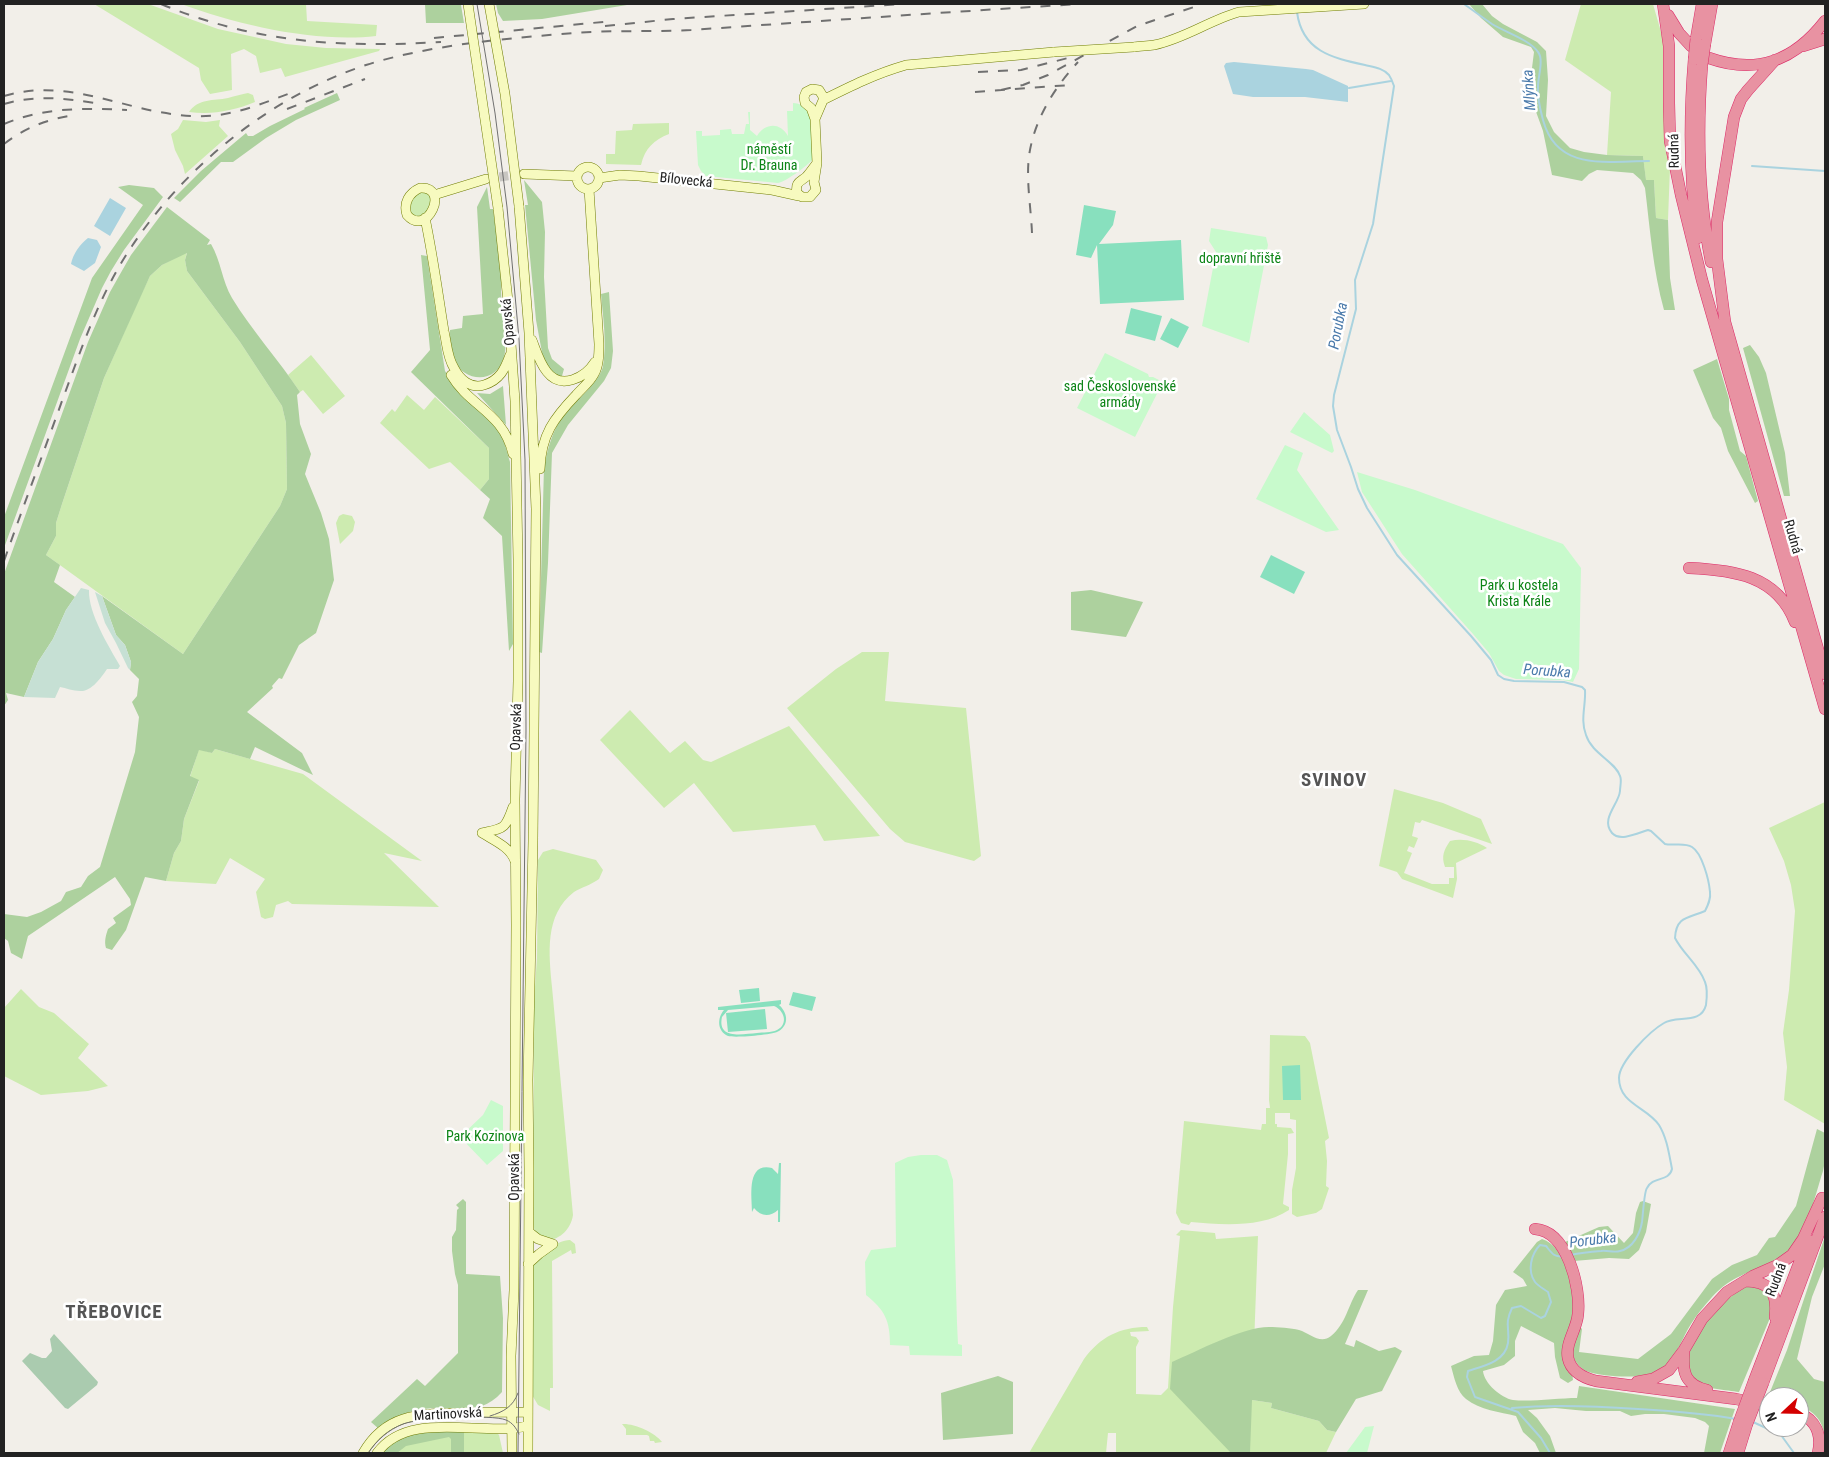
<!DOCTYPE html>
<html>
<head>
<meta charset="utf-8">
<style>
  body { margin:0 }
  #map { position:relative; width:1829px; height:1457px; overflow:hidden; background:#f2efe9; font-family:"Roboto Condensed",sans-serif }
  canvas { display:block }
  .frame { position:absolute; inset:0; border:5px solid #222; pointer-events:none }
  .north { position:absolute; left:1759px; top:1387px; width:50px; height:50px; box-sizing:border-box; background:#fff; border:1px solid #a7a7a7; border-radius:50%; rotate:249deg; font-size:14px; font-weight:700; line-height:20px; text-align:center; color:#222 }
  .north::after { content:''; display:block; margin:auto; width:18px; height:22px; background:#d40000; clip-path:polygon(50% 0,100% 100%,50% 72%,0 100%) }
</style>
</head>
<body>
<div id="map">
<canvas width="1829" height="1457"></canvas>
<div class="frame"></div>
<div class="north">N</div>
</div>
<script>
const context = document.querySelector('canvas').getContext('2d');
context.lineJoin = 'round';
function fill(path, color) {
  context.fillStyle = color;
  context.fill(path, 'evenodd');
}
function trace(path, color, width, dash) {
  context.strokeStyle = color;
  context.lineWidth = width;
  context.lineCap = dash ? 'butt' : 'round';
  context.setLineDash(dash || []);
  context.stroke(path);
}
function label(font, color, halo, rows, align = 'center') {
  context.font = font + ' "Roboto Condensed",sans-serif';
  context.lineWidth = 5;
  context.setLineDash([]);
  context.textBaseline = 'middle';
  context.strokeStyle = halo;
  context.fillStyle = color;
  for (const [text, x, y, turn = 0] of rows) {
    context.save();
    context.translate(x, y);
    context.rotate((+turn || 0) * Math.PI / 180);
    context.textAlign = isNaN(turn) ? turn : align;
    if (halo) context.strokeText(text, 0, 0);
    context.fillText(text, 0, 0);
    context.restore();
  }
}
const grass = new Path2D(`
  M94,4H148L218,29L286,44L326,48L380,49L379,51L285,77L281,68L260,73L256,56L244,49L231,54L232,90L210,94L201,80L199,68Z
  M181,4H306L307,21L377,25L376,36C316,43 238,25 181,4Z
  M1581,4H1653L1665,46L1664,125L1670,167L1668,220L1656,218L1654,180L1646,181L1643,156L1607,155L1611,92L1565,60Z
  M248,93L253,95L255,102C233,111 212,115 189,112C199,98 213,101 228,98C235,96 242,94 248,93Z
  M183,120L206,122L220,120L219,126L228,136L185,174L183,166L175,150L171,134L178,129Z
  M669,123V134C654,140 645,148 641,165L606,164V154H615L616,131L632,130L633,124Z
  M421,191L429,193L432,200L429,210L420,217L411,214L408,207L413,196Z
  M187,252L185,260L187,271L240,342L282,406L286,423L287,489L280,506L183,654L46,555L56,536V523L62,504L104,378L138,301L150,276L162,265Z
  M311,355L345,396L323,414L303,390L300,392L288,375Z
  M407,395L424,410L435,397L489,448V479L480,490L450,462L429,469L380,423L392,409L395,412Z
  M343,514L352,516L355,522L353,531L340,544L336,523L339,516Z
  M862,652H889L885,701L966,708L981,856L974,861L905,842L890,829L787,708L836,669Z
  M630,710L670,753L685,741L703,760L711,762L789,726L880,836L824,841L815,825L733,832L694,783L664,808L600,740Z
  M199,749L212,753L215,749L303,774L422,861L384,853L439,907L292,904L288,901L276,905L273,917L265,919L261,917L256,892L265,879L230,858L216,884L166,881L174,853L181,841L184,819L199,781L190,777Z
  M1394,789L1443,803L1481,819L1492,844L1422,820L1420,823L1415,822L1412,836L1418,838L1414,848L1409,846L1407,851L1412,853L1404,873L1432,884H1449V878H1454V867H1445C1441,856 1444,850 1450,841C1463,838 1476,841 1487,848L1456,863L1457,879L1453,898L1402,879L1397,872L1379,866Z
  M1825,802V1124L1784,1100L1787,1067L1783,1033L1789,990L1795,911L1791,885L1784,861L1769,828Z
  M553,849L596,860L603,870L599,879C591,885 582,887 574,892C544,915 549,954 552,987L573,1215C570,1238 540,1252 533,1225L534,1001L537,958L538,860L543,852Z
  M21,989L39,1007L54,1013L89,1044L78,1058L108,1086L88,1091L41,1095L4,1076V1008Z
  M1270,1035L1305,1036L1310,1043L1329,1138L1325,1141L1327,1161L1326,1186L1329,1188L1322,1209L1316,1213L1297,1217L1292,1214V1190L1296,1168V1120L1290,1119V1113H1275V1124H1277V1127L1291,1128L1294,1133L1288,1134V1154L1283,1204L1289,1207V1210C1262,1228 1222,1225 1191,1222L1189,1225L1181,1223L1176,1213L1184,1121L1261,1130L1262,1124H1266V1108H1270L1269,1100Z
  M1181,1230L1215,1233L1216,1239L1258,1236L1252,1400L1272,1403L1271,1408L1319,1421L1327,1430L1336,1432L1326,1453H1116V1433H1108L1106,1453H1029L1084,1359C1100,1337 1120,1327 1147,1327L1149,1331L1130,1332L1131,1336L1136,1337L1139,1341L1136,1347V1394L1161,1395L1168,1388L1173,1307L1180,1236L1176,1235Z
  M570,1240L575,1244L576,1253L572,1254L571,1250L552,1261L553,1388H550V1411L538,1405L532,1395V1265C541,1255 556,1240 570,1240Z
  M622,1424C633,1423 655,1432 662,1442L655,1443L654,1441H650L649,1436L647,1435H626V1429Z
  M427,1431L497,1433L499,1435L503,1453H381Z`);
const forest = new Path2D(`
  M425,4L461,5L464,23H426Z
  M496,4H633L542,19L503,21L498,13Z
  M1469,4H1482L1492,16L1503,24L1537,42L1546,51L1548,80L1546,116L1554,132L1570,148L1584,152L1607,155L1643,156L1646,180H1654L1656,218L1668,220L1670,278L1675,310H1664C1653,270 1650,229 1645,188L1641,180L1633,173L1597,170L1589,174L1582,181L1552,175L1543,131L1535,109L1530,84L1534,52L1531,47L1503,37L1481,18Z
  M337,93L340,100L296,120L266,138L233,162H221L180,202L174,198L201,171L246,133L248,136H253L270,126L305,109L304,108Z
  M524,180L542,202L545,232L544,277L548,348L552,359L564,369L562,376H557L550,370L543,358L536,320L525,205H528Z
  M129,185L154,188L163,197L124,250L111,271L102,288L80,339L4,548V517L92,278L143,205L118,187Z
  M487,187L490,209H493C496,231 499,252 501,274C501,286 501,299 502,312C503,325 508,344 504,357C497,384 465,383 453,360C449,352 450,338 450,330L462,328L463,316L483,314L477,207Z
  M167,207L210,240L207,245L211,244C221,261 222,281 232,298C252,331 279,360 300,392L297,395L300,424L311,454L305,474L321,513L329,539L334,580L316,633L299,645L282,679L279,678L272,686L273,688L247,712L302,753L313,775L255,747L250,759L215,749L212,753L199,750L190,776L199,780L184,819L181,841L174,853L166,881L145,877L126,930L112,950L106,948C104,941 106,935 108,929L116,923L113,918L131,905L130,899L115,877L28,936L22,959L11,953L8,941L4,938V914L27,917L41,912L61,901L66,892L81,887L88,876L100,867L135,752L139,717L132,702L137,696L139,679L130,670L131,662L125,645L116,635L102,596L183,654L280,506L287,489L286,423L282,406L240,342L187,271L185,260L187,253L162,265L150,276L104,378L62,504L56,523V536L46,555L60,565L54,582L75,597L66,610L53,639L38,662L24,697L6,693L8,700L4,706V574L88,342L110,292L119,276L131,255Z
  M421,255L427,256L445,371C460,394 484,409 499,432C505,441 507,452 510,462L513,644L509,651L502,536L483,518L490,499L480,490L489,479V448L411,372L430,350Z
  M609,292L613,351L611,368L604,381L568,425L552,453L548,563L542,653L539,652L544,467C548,448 552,430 565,414C575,401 600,382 603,366C607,343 603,317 601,294Z
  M1750,345L1759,357L1766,373L1785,453L1790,496H1784L1743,348Z
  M1717,359L1729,399V410L1740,451L1746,456L1758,501L1755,503L1728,451L1721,428L1713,418L1693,370Z
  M503,386L506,425L477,393L490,394Z
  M1091,590L1143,602L1126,637L1071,630V592Z
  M1817,1129L1825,1133V1161L1823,1171C1814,1198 1804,1250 1775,1262C1751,1272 1731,1276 1712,1297C1705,1305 1697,1314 1691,1324C1682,1338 1676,1359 1663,1369C1651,1380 1604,1377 1589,1372C1582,1370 1575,1363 1573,1356C1571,1346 1577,1336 1580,1327L1582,1329L1579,1352L1638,1359L1671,1334L1712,1279L1732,1265L1757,1255L1769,1238L1775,1237L1796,1206Z
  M463,1199L466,1202V1274L500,1276L503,1318L502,1392C476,1421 448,1403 417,1410C403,1413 391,1421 379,1429L371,1422L417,1379L425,1386L458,1353V1285L455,1274L452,1251V1237L456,1230L457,1210L459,1208L456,1205Z
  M1643,1201L1651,1204L1646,1232L1639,1250L1629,1259L1609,1258L1574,1261L1565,1242L1599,1227L1608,1226L1624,1243L1633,1233L1636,1213L1640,1202Z
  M1825,1236V1264L1812,1297L1797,1359L1814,1379L1825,1382V1444C1824,1421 1818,1415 1799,1404V1397H1768L1787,1350Z
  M1542,1239C1566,1246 1573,1288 1574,1310C1574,1317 1571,1323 1571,1329C1570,1345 1571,1364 1573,1380L1568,1383L1560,1378L1555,1357L1554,1343L1521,1326L1515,1341V1356L1504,1365L1483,1371C1484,1383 1501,1398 1513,1400C1530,1402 1559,1398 1577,1398L1579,1386L1735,1409L1720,1453H1704L1709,1426L1705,1422L1695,1418L1664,1414H1645L1631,1416L1620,1411H1586L1555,1408L1528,1410L1537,1418L1550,1436L1556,1453H1540L1535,1443L1523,1432L1516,1416C1500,1412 1480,1410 1466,1399C1457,1392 1454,1377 1451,1366L1474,1356L1489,1355L1493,1341L1496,1305L1505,1290L1527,1286L1523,1279L1513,1272L1537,1242Z
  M1746,1286H1761L1771,1299L1770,1318L1739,1392C1728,1390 1702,1389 1694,1381C1668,1355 1723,1298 1746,1286Z
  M1358,1290H1368L1345,1344L1354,1347L1356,1340L1379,1351L1395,1347L1402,1351L1382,1391L1356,1399L1336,1432L1327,1430L1319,1421L1271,1408L1272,1403L1252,1400L1250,1453H1231L1170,1389L1172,1362C1198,1351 1242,1327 1269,1327C1278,1327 1291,1328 1299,1330C1310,1333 1320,1345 1331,1336C1346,1324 1348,1305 1358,1290Z
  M998,1376L1013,1382V1434L943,1440L941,1393Z
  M464,1431V1453H451V1439L449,1437L406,1446L397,1453H381L395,1440L419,1432Z`);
const wetland = new Path2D(`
  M81,588L89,590C88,613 109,647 120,666L118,669H107C101,678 91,692 80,691C73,691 66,688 60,687L55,698L24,697L38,662L53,639L66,610Z
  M95,592L102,596L116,635L125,645L131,662L130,670L128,668L116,643L105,623Z`);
const cemetery = new Path2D(`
  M54,1334L98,1382L97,1385L68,1409L65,1408L22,1361L30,1353L42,1358H46L52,1351L50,1339Z`);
const park = new Path2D(`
  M793,103C817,103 812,142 813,159C807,166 787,181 778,183L706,176L701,171L698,165L696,131H702V136L720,135V130L731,129L732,134H744L746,124H749L748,112H750V130L757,136C765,123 780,122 788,136L787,111H793Z
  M1211,228L1266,237L1268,245L1249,343L1202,326L1216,252L1209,241Z
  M1105,353L1148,374L1149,377H1153L1163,382L1135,437L1077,408Z
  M1304,412L1330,435L1334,451L1332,453L1290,432Z
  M1285,445L1303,453L1297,470L1339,530L1326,532L1256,499Z
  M1357,472L1415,490L1563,544L1581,568L1579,669L1573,682L1563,680L1516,679L1504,675L1499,671L1489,653L1473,634L1402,554L1362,492Z
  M491,1100L503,1106V1151L487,1165L460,1137L483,1115Z
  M921,1155H937L947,1160L953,1180L957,1323L958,1344L962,1345V1356L910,1355L909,1346L890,1345C890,1321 885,1310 866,1295L865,1262L871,1250L896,1247L895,1163L908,1157Z
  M1374,1426L1367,1453H1346L1365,1427Z`);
const pitch = new Path2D(`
  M1084,205L1116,211L1113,225L1099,244L1181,240L1184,300L1100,304L1097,245L1091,258L1076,255Z
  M1131,308L1162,316L1155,341L1125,333Z
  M1171,318L1189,327L1178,348L1160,339Z
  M1271,555L1305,572L1294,594L1260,577Z
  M759,988L760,1001L741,1003L739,990Z
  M793,992L816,997L812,1011L789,1005Z
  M781,1000V1004L779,1005C787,1012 790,1024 779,1031C773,1035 735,1038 728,1036C717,1031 717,1018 724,1010H718V1007ZM774,1006C784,1010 789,1024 777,1030C771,1033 763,1032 757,1033C743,1034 717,1040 722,1017L728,1010Z
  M765,1009L767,1029L728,1032L726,1013Z
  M1300,1065L1301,1100H1283L1282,1066Z
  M779,1163H781L780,1222H778V1210C770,1217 761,1217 754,1208L752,1212C752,1196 746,1162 772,1168L778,1174Z`);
const water = new Path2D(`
  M1234,62L1306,69L1313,70L1348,86V102L1305,97H1253L1233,94L1224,66L1226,63Z
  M110,198L126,208L110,236L94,226Z
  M88,238L97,240L101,247L95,263L84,271L71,264C73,254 80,244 88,238Z`);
const stream = new Path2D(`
  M1464,4C1474,11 1483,18 1492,24C1505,32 1530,40 1538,52C1544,59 1538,77 1538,86C1537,97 1540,109 1543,120C1557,172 1607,161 1649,161
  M1297,12C1302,51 1332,58 1365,65C1373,67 1383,68 1389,75C1391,78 1393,83 1394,86L1373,224L1355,280L1356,309L1334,395L1333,406L1337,430L1351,467L1358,489L1367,508L1397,555L1471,636L1491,660L1498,675L1504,679L1514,681L1564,682L1582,687L1585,690C1586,705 1580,720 1586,735C1592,754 1615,761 1620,776C1622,780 1620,786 1620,791C1619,804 1600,819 1612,833C1620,842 1638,833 1648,830L1651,831L1665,844C1673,846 1684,842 1692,847C1702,853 1709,880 1710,892C1711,899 1708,905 1705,911C1689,918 1676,916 1675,938C1683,954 1699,965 1705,982C1708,989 1707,997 1706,1005C1701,1025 1677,1015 1664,1023C1650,1031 1619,1062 1619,1078C1619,1104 1647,1107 1659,1125C1667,1138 1669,1154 1672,1169C1669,1182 1653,1176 1647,1188C1644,1192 1643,1215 1642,1222C1640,1234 1633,1248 1620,1251C1614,1253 1607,1250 1601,1251C1590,1252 1581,1253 1570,1255
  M1349,88L1391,81
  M1752,166L1825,171
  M1512,1408C1554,1404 1595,1406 1638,1409C1671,1411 1703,1413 1736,1419
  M1753,1422L1781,1435L1794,1453
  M1550,1453L1541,1438L1518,1412L1475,1397L1467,1377L1468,1371C1483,1366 1505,1362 1508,1343C1510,1327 1504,1325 1512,1308L1521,1306L1541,1318L1545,1316L1551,1302L1548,1292C1544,1289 1538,1286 1535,1282C1527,1271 1531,1254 1540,1245L1546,1246C1551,1252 1554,1258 1563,1256`);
const secondaryTunnel = new Path2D(`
  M486,179L520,174`);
const secondary = new Path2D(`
  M1134,47C1140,46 1147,46 1154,45C1184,39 1210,20 1239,12L1364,4
  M823,100C851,86 875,74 906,65L1054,52
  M815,119L824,98L819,90L812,89L806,92L804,97L805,103L811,108L815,119L817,163L814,182L816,190L810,197H802L797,193C795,182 800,182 806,177C810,173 813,168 817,163
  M577 178a11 11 0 1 1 22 0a11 11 0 1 1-22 0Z
  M524,174L577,176
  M599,178L620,175L639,176L772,190L799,196
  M420,188C451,186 427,238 407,215C403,203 409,193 420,188Z
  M434,195L486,179
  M519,206L529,333L536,509L533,841L528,1080L529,1169L528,1453
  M498,208L508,301L515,401L518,560V681L515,799L516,925L514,1290L511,1356L512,1453
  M425,218C433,256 438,294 444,331C447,344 447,357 454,368C460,380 471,389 484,385C500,380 505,369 510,355
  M532,340C536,350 539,362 547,372C561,390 585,378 595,362
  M451,375C470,407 503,412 513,454
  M540,469C541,435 554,418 576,395C582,388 590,382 594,374C599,366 599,353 599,344L589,189
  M482,833C504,828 505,830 513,807
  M482,833C495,841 510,847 515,861
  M529,1232L538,1239L553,1244
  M528,1264L539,1254L553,1244
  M363,1453C386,1413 420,1414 461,1413C483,1412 505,1412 527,1412
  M377,1453C409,1409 481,1437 527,1426`);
const highway = new Path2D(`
  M1663,4L1669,46V103L1670,141L1681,195L1702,280L1825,709
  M1668,15L1679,33L1691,46
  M1696,39L1702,4
  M1705,44L1712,4
  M1803,46L1825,39
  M1709,58C1757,75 1794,61 1825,21
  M1694,59C1689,119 1689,178 1698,238
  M1775,60L1748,90L1741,99L1734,117L1717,222V259L1725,322L1825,674
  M1702,65C1697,130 1698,196 1711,262
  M1689,568C1733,570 1777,575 1795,622
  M1535,1229C1567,1231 1581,1287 1578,1314C1577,1329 1565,1343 1568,1358C1571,1372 1584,1378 1596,1381L1736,1399L1769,1406
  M1745,1281C1770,1281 1778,1293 1775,1317
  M1684,1352C1682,1372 1685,1385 1707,1390
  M1754,1381L1808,1240
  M1637,1382L1653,1379L1669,1370L1684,1350L1702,1319L1727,1292L1753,1276L1778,1265L1792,1255L1803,1239L1822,1198
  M1763,1383L1825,1217
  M1799,1413C1816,1420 1822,1435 1818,1453
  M1729,1453L1739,1422
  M1738,1453L1747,1424`);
const tram = new Path2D(`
  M477,4L495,113L507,207L519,339L525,460L526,730L518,1453
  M490,1416C503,1412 513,1407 518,1393
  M368,1453C377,1440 388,1430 403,1424C418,1418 492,1414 506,1420C513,1423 516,1428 519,1434`);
const rail = new Path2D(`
  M161,4C255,43 340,48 441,42
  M605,26L673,19L902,4
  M434,38L613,21
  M978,72L1021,70L1072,57
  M1001,90L1023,85L1048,75L1137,26L1197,6
  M975,92L1070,85
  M4,96C71,76 128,114 194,116C231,118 263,103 296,91
  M4,104C35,95 63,98 95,103
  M287,109L365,79
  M4,124C44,107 85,108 127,110
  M4,144C26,127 48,119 75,115
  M1032,233C1031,208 1026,181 1029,156C1034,120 1054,88 1078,62
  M4,561C23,507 43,454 62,401C82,347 100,293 132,246C187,164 272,96 366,65C429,45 508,38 575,33C613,30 652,32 691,30C820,21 949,12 1079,4`);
const secondaryBridge = new Path2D(`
  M468,4L498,208
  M489,4L505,94L519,206
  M1054,52L1134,47`);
const highwayBridge = new Path2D(`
  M1694,59L1696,39
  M1702,65L1705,44
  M1739,1422L1754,1381
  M1747,1424L1763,1383`);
const parkNames = [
  ["náměstí",769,150],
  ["Dr. Brauna",769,166],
  ["dopravní hřiště",1240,259],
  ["sad Československé",1120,387],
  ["armády",1120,403],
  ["Park u kostela",1519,586],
  ["Krista Krále",1519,602],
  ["Park Kozinova",485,1137]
];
const streetNames = [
  ["Rudná",1675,151,-91],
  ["Bílovecká",686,181,6],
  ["Opavská",509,322,-95],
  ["Rudná",1792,537,74],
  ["Opavská",517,727,-88],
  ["Opavská",515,1177,-90],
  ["Rudná",1777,1280,-69],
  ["Martinovská",448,1415,-3]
];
const waterNames = [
  ["Mlýnka",1530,90,-94],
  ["Porubka",1339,326,-79],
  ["Porubka",1547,672,4],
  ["Porubka",1593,1241,-7]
];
const districtNames = [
  ["SVINOV",1334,781],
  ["TŘEBOVICE",114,1313]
];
fill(grass, '#cdebb0');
fill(forest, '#add19e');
fill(wetland, '#c6e0d4');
fill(cemetery, '#aacbaf');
fill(park, '#c8facc');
fill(pitch, '#88e0be');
fill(water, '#aad3df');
trace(stream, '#aad3df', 2);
trace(secondaryTunnel, '#c8c6c1', 9, [9, 4.5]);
trace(secondary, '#707d05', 10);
trace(highway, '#dc2a67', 12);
trace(secondary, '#f7fabf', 9);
trace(highway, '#e892a2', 11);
trace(tram, '#707070', 1);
trace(rail, '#707070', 2, [10, 10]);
trace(secondaryBridge, '#707d05', 10, []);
trace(highwayBridge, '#dc2a67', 12, []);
trace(secondaryBridge, '#f7fabf', 9);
trace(highwayBridge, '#e892a2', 11);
label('14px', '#0c8416', '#fff', parkNames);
label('14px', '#222', '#fff', streetNames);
label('italic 15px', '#4a7aab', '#fff', waterNames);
context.letterSpacing = '1px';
label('bold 19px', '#555', '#fff', districtNames);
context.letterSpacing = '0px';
</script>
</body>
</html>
